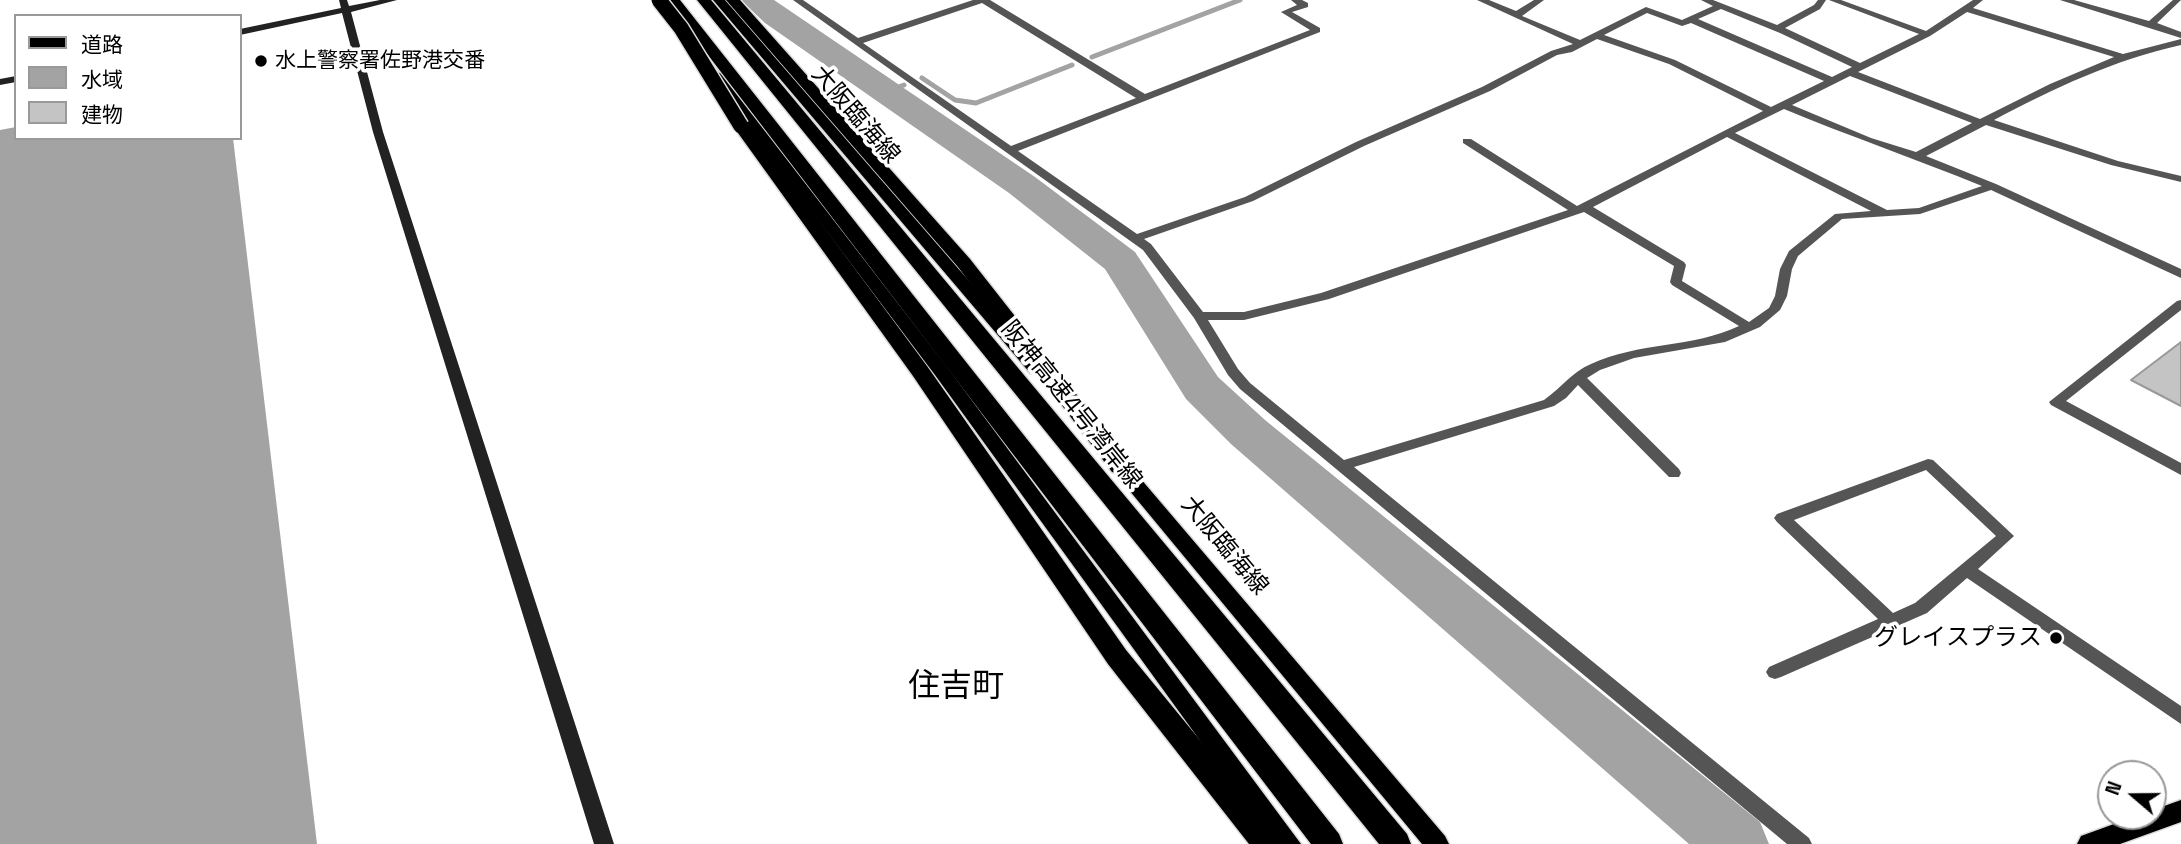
<!DOCTYPE html>
<html>
<head>
<meta charset="utf-8">
<style>
  body { margin:0 }
  #map { position:relative; width:2181px; height:844px; overflow:hidden; background:#fff; font-family:"Space Grotesk","Noto Sans JP",sans-serif }
  canvas { display:block }
  .legend { position:absolute; left:14px; top:14px; width:228px; height:126px; box-sizing:border-box; background:#fff; border:2px solid #999; margin:0; padding:9px 12px; list-style:none; font-size:21px; color:#000 }
  .legend li { display:flex; align-items:center; gap:14px; height:35px }
  .legend b { width:35px; border:2px solid #999 }
  .north { position:absolute; left:2097px; top:760px; width:70px; height:70px; box-sizing:border-box; background:#fff; border:2px solid #999; border-radius:50%; rotate:290deg; font-size:19px; font-weight:700; line-height:28px; text-align:center; color:#000 }
  .north::after { content:''; display:block; margin:auto; width:24px; height:32px; background:#000; clip-path:polygon(50% 0,100% 100%,50% 72%,0 100%) }
</style>
</head>
<body>
<div id="map">
<canvas width="2181" height="844"></canvas>
<ul class="legend">
<li><b style="height:9px;background:#000"></b>道路</li>
<li><b style="height:19px;background:#a3a3a3"></b>水域</li>
<li><b style="height:19px;background:#c4c4c4"></b>建物</li>
</ul>
<div class="north">N</div>
</div>
<script>
const context = document.querySelector('canvas').getContext('2d');
context.lineJoin = 'round';
function fill(path, color) {
  context.fillStyle = color;
  context.fill(path, 'evenodd');
}
function trace(path, color, width, dash) {
  context.strokeStyle = color;
  context.lineWidth = width;
  context.lineCap = dash ? 'butt' : 'round';
  context.setLineDash(dash || []);
  context.stroke(path);
}
function label(font, color, halo, rows, align = 'center') {
  context.font = font + ' "Space Grotesk","Noto Sans JP",sans-serif';
  context.lineWidth = 7;
  context.setLineDash([]);
  context.textBaseline = 'middle';
  context.strokeStyle = halo;
  context.fillStyle = color;
  for (const [text, x, y, turn = 0] of rows) {
    context.save();
    context.translate(x, y);
    context.rotate((+turn || 0) * Math.PI / 180);
    context.textAlign = isNaN(turn) ? turn : align;
    if (halo) context.strokeText(text, 0, 0);
    context.fillText(text, 0, 0);
    context.restore();
  }
}
const water = new Path2D(`
  M16,127V138H233L317,844H0V130Z`);
const stream = new Path2D(`
  M1092,57L1240,0
  M922,78L955,100L976,103L1072,65
  M885,92L904,85`);
const river = new Path2D(`
  M741,0H774L1035,177L1135,252L1218,377L1265,420L1760,822L1769,844H1689L1231,444L1186,399L1105,269L1009,193L765,23Z`);
const building = new Path2D(`
  M2181,342V406L2131,380Z`);
const street = new Path2D(`
  M793,0H803L858,38L973,0H990L1145,94L1310,30L1281,12L1297,5L1291,0H1302L1308,3V7L1292,12L1320,28V32L1018,151L1137,234L1245,197L1356,142L1482,87L1551,51L1573,44L1477,0H1489L1516,11L1534,0H1544L1522,16L1580,40L1646,7L1682,20L1713,6L1701,0H1713L1777,25L1814,5L1818,0H1826L1820,9L1785,28L1860,63L1919,34L1829,0H1841L1926,31L1973,0H1983L1973,8L2123,54L2181,39V45C2114,60 2054,88 1994,120L2118,161L2181,176V182L2111,165L1986,125L1926,156L1996,184L2181,269V278L1991,190L1920,214L1842,219L1798,256L1792,269L1787,296L1780,310L1760,327L1725,342L1634,358L1600,370L1587,378L1679,469L1681,473L1679,477H1669L1578,385L1566,398L1554,406L1354,467L1809,838L1812,844H1787L1240,389L1228,375L1194,318L1143,250ZM982,3L1136,98L1011,146L863,43ZM1721,9L1780,33L1852,67L1832,77L1698,19ZM1967,12L2114,57L2050,84L1980,119L1858,72L1930,36ZM1647,13L1682,26L1691,23L1824,81L1771,107L1675,60L1604,35ZM1597,39L1669,64L1763,111L1577,206L1471,139H1463V143L1568,210L1321,293L1244,312H1203L1151,244L1144,239L1253,201L1364,146L1490,91L1557,55L1572,52ZM1850,76L1972,123L1916,152L1871,138L1792,105ZM1784,109C1849,136 1916,159 1982,186L1919,208L1887,210L1735,133ZM1727,137L1871,211L1835,214L1789,251L1780,269L1775,296L1769,308L1749,322L1682,281L1686,265L1684,262L1593,207ZM1584,212L1674,266L1670,282L1672,285L1739,326C1693,348 1638,342 1591,364C1572,372 1561,388 1544,400L1344,460L1250,383L1238,369L1208,320H1244L1329,299Z
  M2060,0H2074L2149,21L2173,0H2181L2157,23L2181,32V38Z
  M2181,300V310L2066,401L2181,463V475L2051,405L2049,402L2177,301Z
  M1928,459L1933,460L2014,536L1978,569L2181,706V724L1967,578L1927,613L1781,677L1775,679L1769,677L1766,672L1769,667L1878,619L1777,522L1774,518L1777,514ZM1926,470L1996,536L1915,603L1893,613L1794,520Z`);
const secondary = new Path2D(`
  M339,0H347L349,6L380,0H397L351,12L383,132L614,844H594L373,132L342,13L240,35V29L341,8Z
  M16,76V82L0,85V79Z`);
const primary = new Path2D(`
  M713,0H725L1042,365L1044,369L1042,373H1030Z
  M716,72L720,73L947,367L1301,844H1275L935,375L712,79L710,76Z
  M1111,450L1117,451L1445,836L1449,844H1422L1105,461L1102,456L1105,451Z
  M2181,800V822L2120,844H2077L2081,836L2136,816H2153V810Z`);
const highway = new Path2D(`
  M666,0H680L1339,834L1343,844H1311Z
  M697,0H711L1407,834L1411,844H1379Z
  M726,0H740L970,259L1128,460L1131,466L1128,472L1120,474L1112,472L958,267Z
  M741,121L747,123L927,366L1126,650L1277,834L1281,844H1249L1108,664L913,376L733,126Z`);
const highwayBridge = new Path2D(`
  M659,0L681,28L741,126`);
const markers = [
  [261,61,7,"#000"],
  [2056,638,7,"#000"]
];
const farPoinames = [
  ["水上警察署佐野港交番",275,61]
];
const streetNames = [
  ["大阪臨海線",855,115,49],
  ["阪神高速4号湾岸線",1071,405,51],
  ["大阪臨海線",1224,546,50]
];
const poiNames = [
  ["グレイスプラス",2042,638]
];
const nearNeighbourhoodnames = [
  ["住吉町",956,687]
];
fill(water, '#a3a3a3');
trace(stream, '#a3a3a3', 5);
fill(river, '#a3a3a3');
fill(building, '#c4c4c4');
trace(building, '#999', 2);
trace(primary, '#dbdbdb', 3);
trace(highway, '#dbdbdb', 3);
fill(street, '#555');
fill(secondary, '#222');
fill(primary, '#000');
fill(highway, '#000');
trace(highwayBridge, '#dbdbdb', 18, []);
trace(highwayBridge, '#000', 15);
for (const [x, y, r, color] of markers) {
  const dot = new Path2D();
  dot.arc(x, y, r, 0, 2 * Math.PI);
  context.fillStyle = color;
  context.fill(dot);
  trace(dot, '#fff', 2.5);
}
label('21px', '#000', '#fff', farPoinames, 'left');
label('24px', '#000', '#fff', streetNames);
label('24px', '#000', '#fff', poiNames, 'right');
label('32px', '#000', '#fff', nearNeighbourhoodnames);
</script>
</body>
</html>
